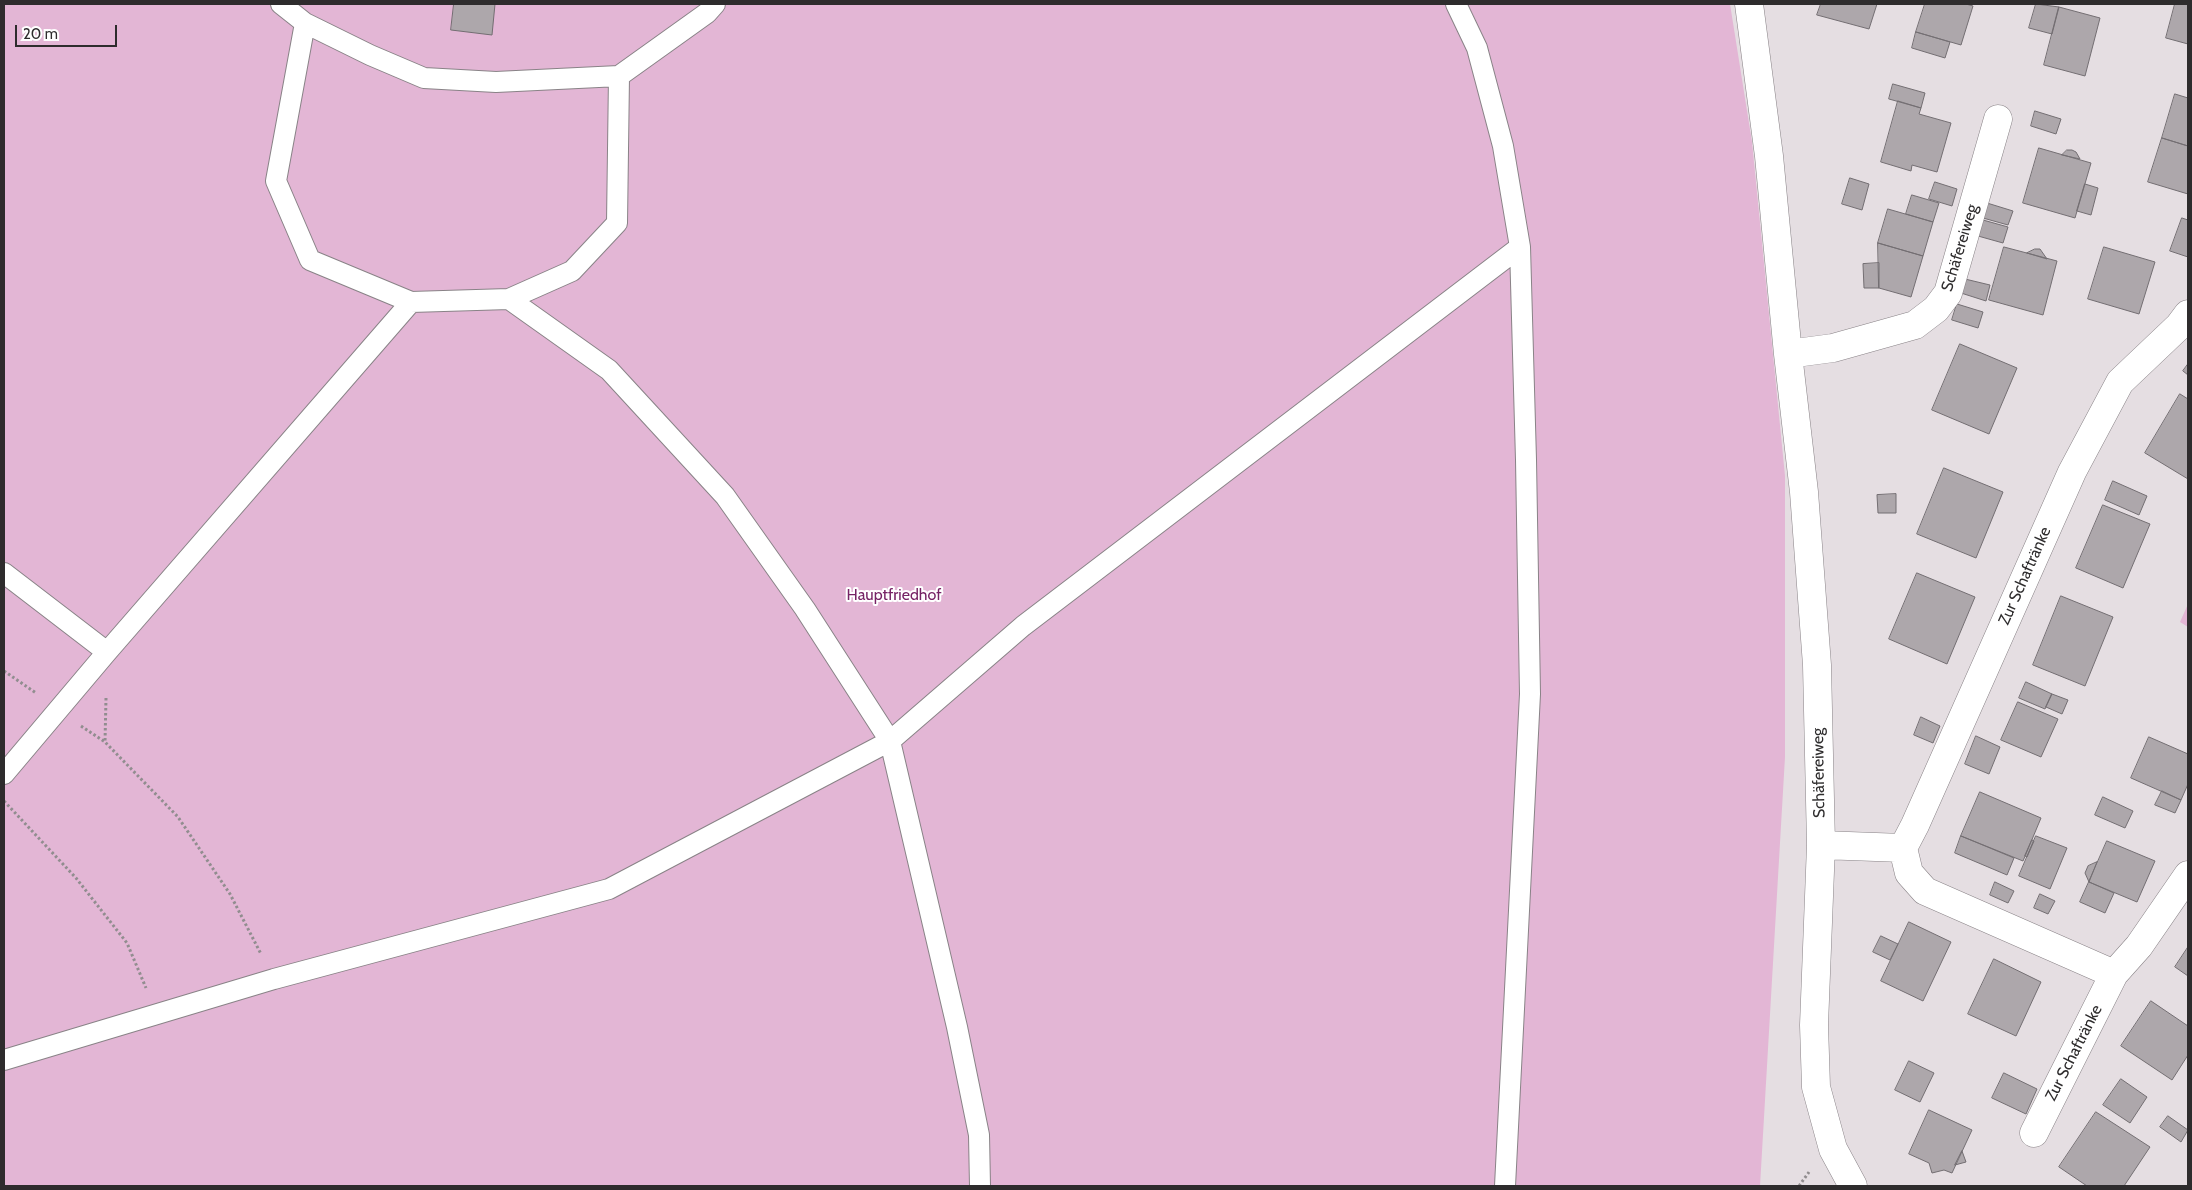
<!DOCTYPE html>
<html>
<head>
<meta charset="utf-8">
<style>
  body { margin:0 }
  #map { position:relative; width:2192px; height:1190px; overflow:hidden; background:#e5dee2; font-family:Cabin,sans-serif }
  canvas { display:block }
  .frame { position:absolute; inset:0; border:5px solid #2e2c2d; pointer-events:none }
  .scale { position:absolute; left:15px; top:25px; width:102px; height:22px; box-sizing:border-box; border:2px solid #2e2c2d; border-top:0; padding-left:6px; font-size:15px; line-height:18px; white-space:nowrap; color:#2e2c2d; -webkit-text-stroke:4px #fff; paint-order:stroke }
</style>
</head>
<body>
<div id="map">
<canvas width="2192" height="1190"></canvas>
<div class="frame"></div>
<div class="scale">20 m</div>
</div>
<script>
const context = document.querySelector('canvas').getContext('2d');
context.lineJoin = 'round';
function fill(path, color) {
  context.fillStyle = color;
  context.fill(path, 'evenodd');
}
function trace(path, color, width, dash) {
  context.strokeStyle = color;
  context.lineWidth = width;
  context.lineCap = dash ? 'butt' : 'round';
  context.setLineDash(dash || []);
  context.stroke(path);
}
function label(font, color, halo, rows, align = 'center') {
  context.font = font + ' Cabin,sans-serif';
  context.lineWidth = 4;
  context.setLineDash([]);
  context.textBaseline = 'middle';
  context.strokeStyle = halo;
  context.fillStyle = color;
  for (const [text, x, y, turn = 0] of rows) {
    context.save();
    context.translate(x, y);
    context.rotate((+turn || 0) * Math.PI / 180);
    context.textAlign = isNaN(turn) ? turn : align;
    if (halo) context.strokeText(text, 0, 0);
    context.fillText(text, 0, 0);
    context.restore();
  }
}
const green = new Path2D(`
  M4,4H1730L1752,142L1785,476V757L1760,1186H4Z
  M2188,604V627L2180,622Z`);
const building = new Path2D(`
  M454,4H495L492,35L451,30Z
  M1821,4H1877L1869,29L1817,15Z
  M1925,4H1966L1973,6L1961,45L1916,32Z
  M2036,4L2059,7L2052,34L2029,28Z
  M2175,4H2188V44L2166,38Z
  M2059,7L2100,18L2085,76L2044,65Z
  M1916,32L1950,42L1945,58L1912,48Z
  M1893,84L1925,93L1921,108L1889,99Z
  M2175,94L2188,98V146L2162,138Z
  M1898,101L1921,108L1919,114L1951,123L1937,172L1912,165L1911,171L1881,162Z
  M2035,111L2061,119L2056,134L2031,126Z
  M2162,138L2188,146V194L2148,182Z
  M2039,148L2091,163L2075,218L2023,203Z
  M2067,150H2072L2076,152L2080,159L2062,155Z
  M1850,178L1869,184L1862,210L1842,204Z
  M1935,182L1957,189L1952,206L1929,199Z
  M2085,184L2098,188L2091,215L2077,211Z
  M1912,195L1939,203L1933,222L1906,214Z
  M1987,203L2013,211L2008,225L1983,218Z
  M1888,209L1933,222L1923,256L1878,243Z
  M2182,218L2188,220V257L2170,251Z
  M1983,220L2008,227L2003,243L1978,236Z
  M1878,243L1923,256L1911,297L1879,288Z
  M2004,247L2057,261L2043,315L1989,300Z
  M2104,247L2155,262L2139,314L2088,299Z
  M2035,249H2040L2047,259L2027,253Z
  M1879,263V288H1864L1863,264Z
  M1965,279L1990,285L1986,301L1961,293Z
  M1957,304L1983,312L1978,328L1952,320Z
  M1960,344L2017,368L1989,434L1932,410Z
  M2188,364V375L2183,371Z
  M2180,394L2188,399V479L2145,453Z
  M1944,468L2003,492L1976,558L1917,534Z
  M2113,481L2147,496L2139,515L2105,500Z
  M1896,494V513H1878L1877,495Z
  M2103,505L2150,524L2123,588L2076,568Z
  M1917,573L1975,597L1947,664L1889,639Z
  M2061,596L2113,617L2085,686L2033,665Z
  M2026,682L2052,694L2045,709L2019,698Z
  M2052,694L2068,700L2062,714L2046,707Z
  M2018,702L2058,719L2041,757L2001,740Z
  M1921,717L1940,726L1933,743L1914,735Z
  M1976,736L2000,747L1989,774L1965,764Z
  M2149,737L2188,754V784L2181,800L2131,778Z
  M2162,791L2181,800L2175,813L2155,805Z
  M1980,792L2041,818L2023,861L1961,836Z
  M2103,797L2133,811L2125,828L2095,815Z
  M1961,836L2014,858L2007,875L1955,853Z
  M2036,836L2067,848L2050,889L2019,876Z
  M2032,840L2034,841L2027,857L2025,856Z
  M2107,841L2155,861L2137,902L2089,882Z
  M2097,862L2089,882L2085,873L2088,866Z
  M1995,882L2014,891L2008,903L1990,895Z
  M2089,882L2114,893L2105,913L2080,902Z
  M2040,894L2055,901L2048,914L2034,908Z
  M1909,922L1951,942L1923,1001L1881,981Z
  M1881,936L1898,944L1890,960L1873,952Z
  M2188,947V976L2175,967Z
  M1994,959L2041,982L2016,1036L1968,1014Z
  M2151,1001L2188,1026V1055L2172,1080L2121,1046Z
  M1909,1061L1934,1073L1920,1102L1895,1090Z
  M2004,1073L2037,1089L2026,1114L1992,1098Z
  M2121,1079L2147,1097L2130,1123L2103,1105Z
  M1929,1110L1972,1130L1952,1173L1944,1170L1932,1173L1929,1163L1909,1154Z
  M2096,1112L2150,1147L2124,1186H2087L2059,1167Z
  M2168,1116L2188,1130L2181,1142L2160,1127Z
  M1962,1151L1966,1162L1955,1165Z`);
const path = new Path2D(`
  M4,671L36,693
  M106,698L105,742L178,817L230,894L261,954
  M81,726L105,742
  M4,801L76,878L127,943L146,988
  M1799,1186L1809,1172`);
const service = new Path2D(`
  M281,4L305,23L370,55L424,78L496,82L619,76L707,13L715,4
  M1456,4L1477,48L1503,146L1520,247L1526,460L1530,694L1505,1186
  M305,23L276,181L310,260L411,302L509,299L572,271L617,223L619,76
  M509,299L609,370L725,496L805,609L890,741L957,1027L979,1135L980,1186
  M4,573L107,652
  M4,774L107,652L411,302
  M4,1060L274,979L609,889L890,741L1023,626L1520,247`);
const minor = new Path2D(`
  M1749,4L1769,156L1788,354L1804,492L1817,665L1821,845L1814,1025L1816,1087L1833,1149L1853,1186
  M1788,354L1833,348L1915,325L1936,309L1948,293L1998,119
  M1821,845L1903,848L1915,825L2072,472L2120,382L2179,326L2188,314
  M1903,848L1909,873L1925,891L2114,974
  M2034,1133L2114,974L2139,946L2188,875`);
const streetNames = [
  ["Schäfereiweg",1960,248,-73],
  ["Zur Schaftränke",2025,576,-66],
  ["Schäfereiweg",1819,773,-91],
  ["Zur Schaftränke",2074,1053,-63]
];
const parkNames = [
  ["Hauptfriedhof",894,595]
];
fill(green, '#e3b6d5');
fill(building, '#ada7ab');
trace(building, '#736e72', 1);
trace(service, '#898387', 22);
trace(minor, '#898387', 29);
trace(path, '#918d8f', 3, [2.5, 2.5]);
trace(service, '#fff', 20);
trace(minor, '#fff', 28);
label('16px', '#2e2c2d', '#fff', streetNames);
label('16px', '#762365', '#fff', parkNames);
</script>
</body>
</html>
